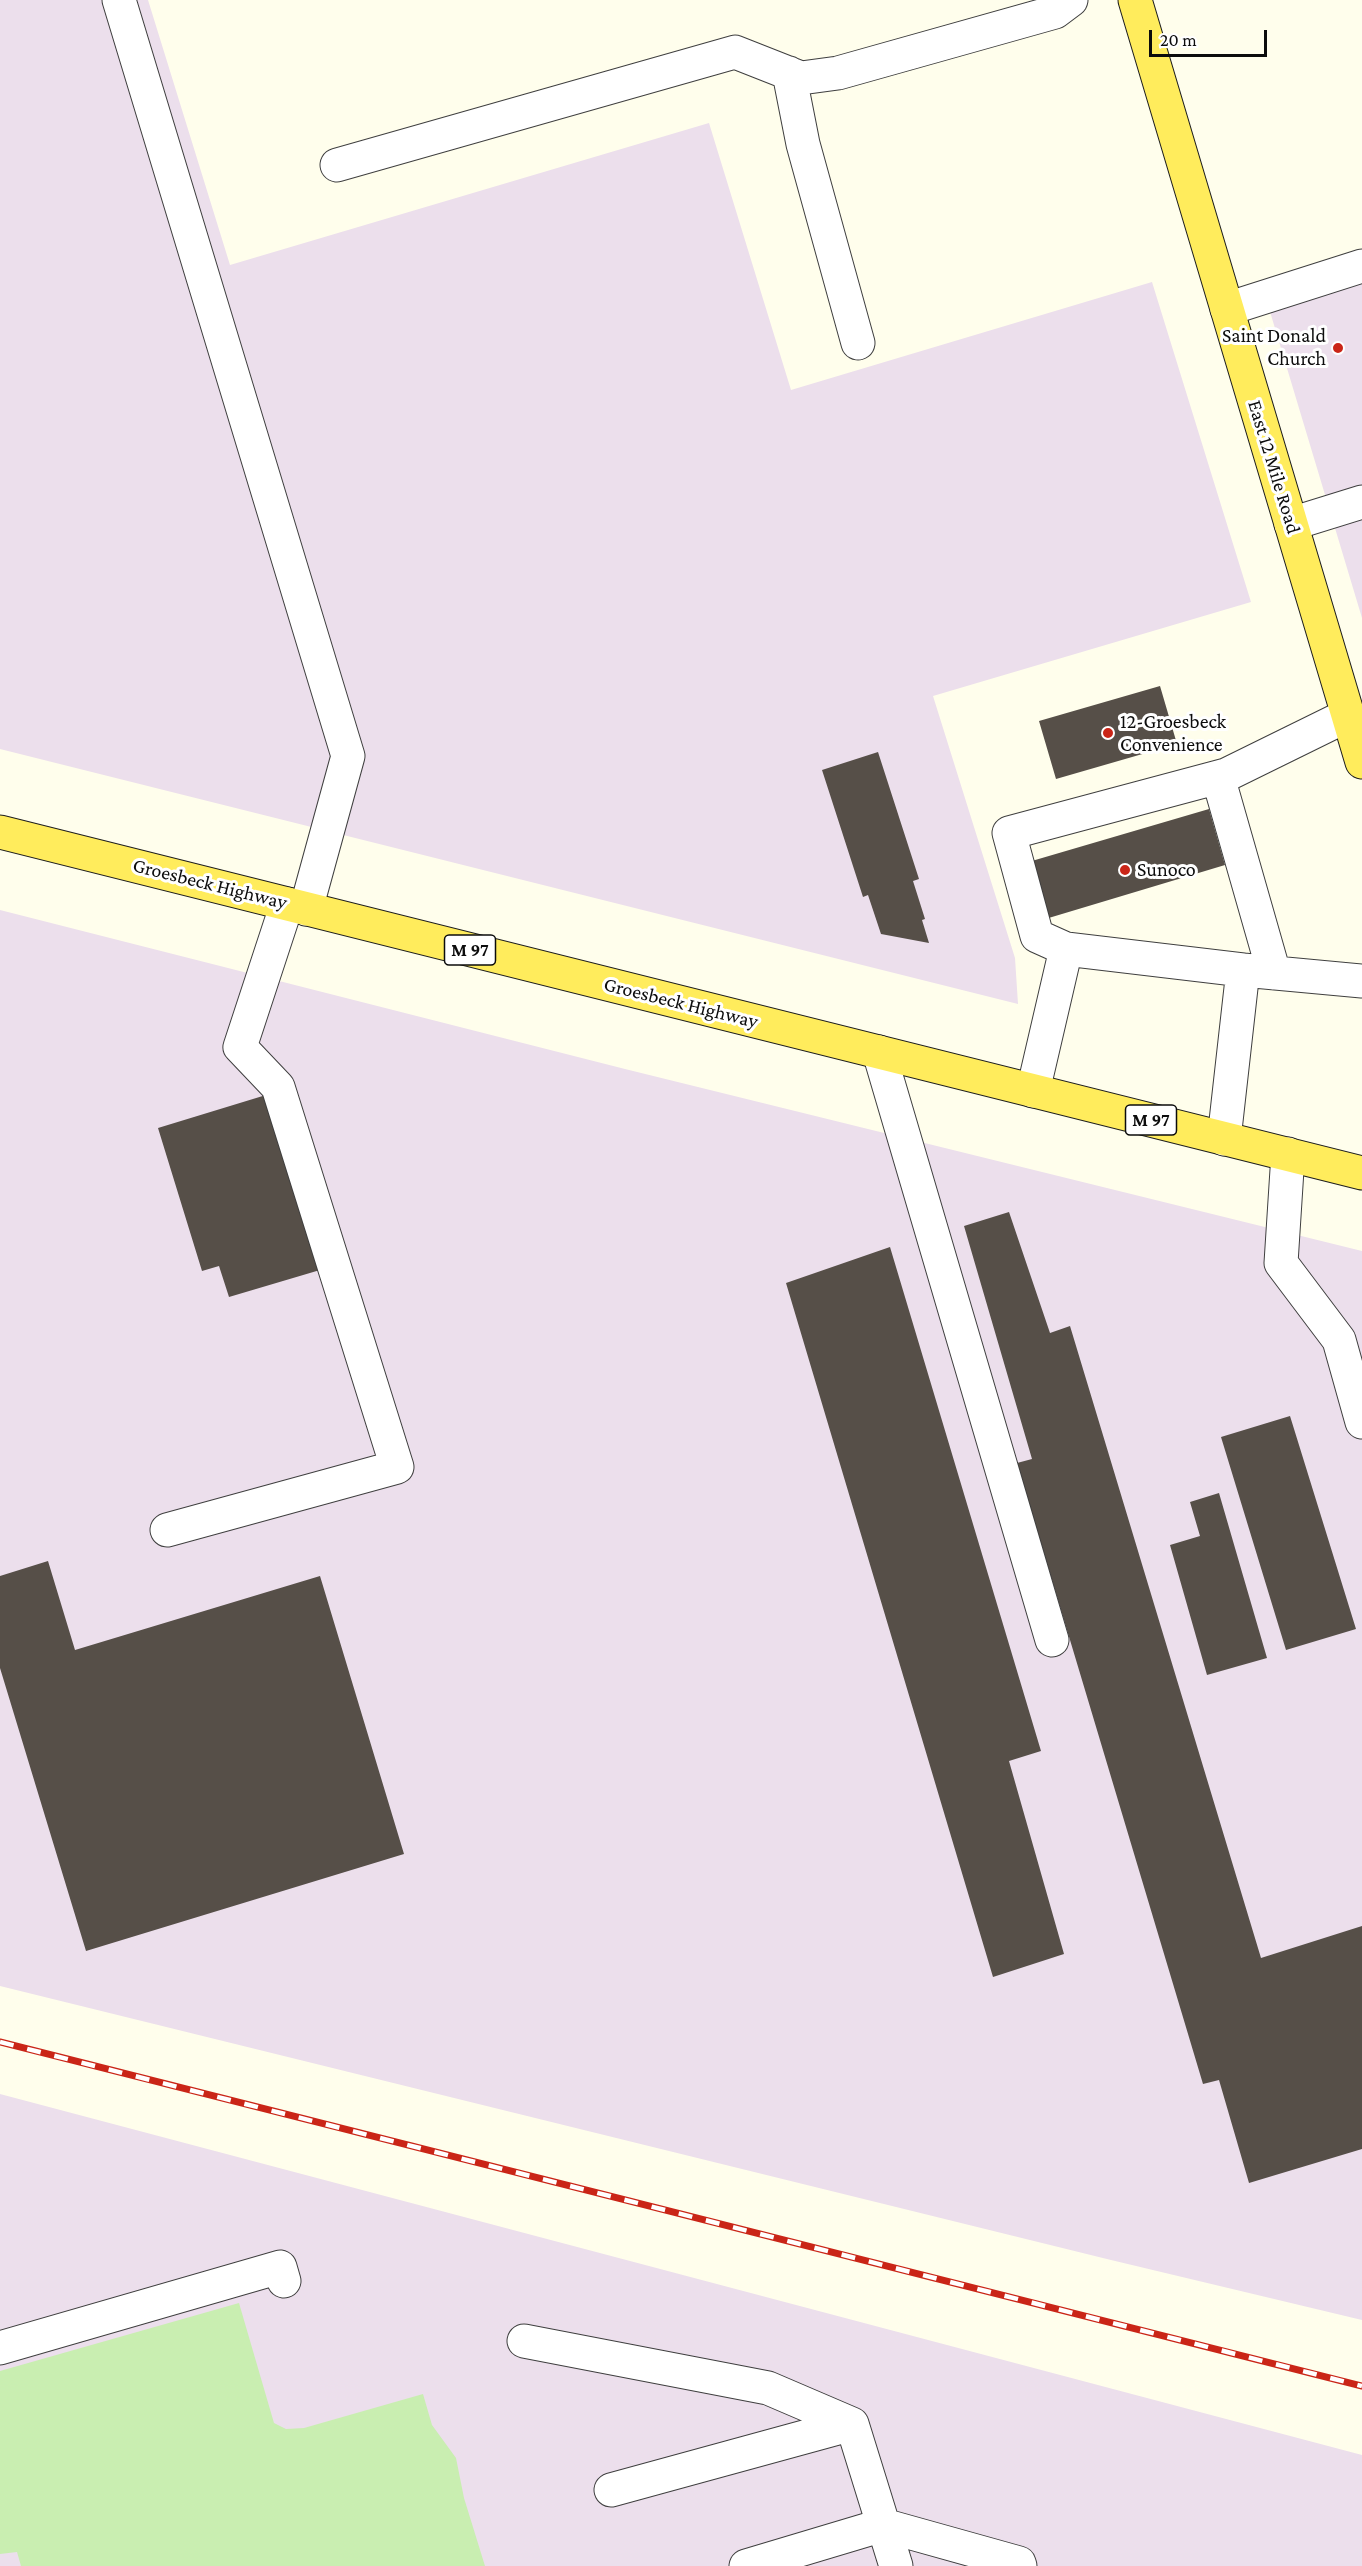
<!DOCTYPE html>
<html>
<head>
<meta charset="utf-8">
<style>
  body { margin:0 }
  #map { position:relative; width:1362px; height:2566px; overflow:hidden; background:#fffeec; font-family:"Crimson Pro",serif }
  canvas { display:block }
  .scale { position:absolute; left:1149px; top:30px; width:118px; height:27px; box-sizing:border-box; border:3px solid #0c0c0c; border-top:0; padding-left:8px; font-size:18px; line-height:21px; white-space:nowrap; color:#0c0c0c; -webkit-text-stroke:4px #fff; paint-order:stroke }
</style>
</head>
<body>
<div id="map">
<canvas width="1362" height="2566"></canvas>
<div class="scale">20 m</div>
</div>
<script>
const context = document.querySelector('canvas').getContext('2d');
context.lineJoin = 'round';
function fill(path, color) {
  context.fillStyle = color;
  context.fill(path, 'evenodd');
}
function trace(path, color, width, dash) {
  context.strokeStyle = color;
  context.lineWidth = width;
  context.lineCap = dash ? 'butt' : 'round';
  context.setLineDash(dash || []);
  context.stroke(path);
}
function label(font, color, halo, rows, align = 'center') {
  context.font = font + ' "Crimson Pro",serif';
  context.lineWidth = 6;
  context.setLineDash([]);
  context.textBaseline = 'middle';
  context.strokeStyle = halo;
  context.fillStyle = color;
  for (const [text, x, y, turn = 0] of rows) {
    context.save();
    context.translate(x, y);
    context.rotate((+turn || 0) * Math.PI / 180);
    context.textAlign = isNaN(turn) ? turn : align;
    if (halo) context.strokeText(text, 0, 0);
    context.fillText(text, 0, 0);
    context.restore();
  }
}
const industrial = new Path2D(`
  M0,0H148L230,265L709,123L791,390L1152,282L1251,602L933,696L1015,958L1018,1004L0,749Z
  M1362,256V618L1262,285Z
  M0,910L625,1069L1362,1251V2320L1111,2260L0,1986Z
  M0,2094L1362,2455V2566H0Z`);
const green = new Path2D(`
  M239,2303L274,2423L286,2429L304,2428L423,2394L432,2425L456,2458L464,2498L485,2566H21L17,2552L0,2554V2371Z`);
const building = new Path2D(`
  M1160,686L1177,744L1056,779L1039,721Z
  M878,752L919,879L913,881L925,919L922,920L929,943L881,934L868,895L863,897L822,770Z
  M1209,809L1225,865L1042,920L1025,863Z
  M266,1095L320,1270L229,1297L219,1266L202,1271L158,1128Z
  M1009,1212L1050,1333L1070,1326L1261,1958L1362,1926V2149L1249,2183L1219,2080L1203,2084L1017,1463L1032,1459L964,1226Z
  M890,1247L1041,1751L1009,1761L1064,1954L993,1977L786,1283Z
  M1290,1416L1356,1629L1286,1650L1221,1437Z
  M1219,1493L1267,1658L1207,1675L1170,1545L1200,1536L1190,1502Z
  M48,1561L75,1650L320,1576L404,1854L86,1951L0,1668V1576Z`);
const minor = new Path2D(`
  M119,0L348,756L306,909
  M789,73L803,144L858,343
  M337,165L735,52L801,78L838,73L1055,12L1071,0
  M1227,309L1362,266
  M1291,524L1362,502
  M1218,777L1274,973
  M1066,949L1037,936L1009,833L1226,775L1348,715
  M879,1052L1052,1640
  M1033,1091L1066,949L1243,970
  M1224,1139L1243,970L1362,981
  M1288,1154L1281,1263L1339,1340L1362,1422
  M167,1530L397,1467L278,1087L240,1047L287,904
  M524,2341L768,2388L852,2424
  M0,2348L280,2267L284,2281
  M611,2490L852,2424L896,2566
  M746,2566L883,2525L1019,2563L1020,2566`);
const major = new Path2D(`
  M1135,0L1362,762
  M0,832L1362,1173`);
const rail = new Path2D(`
  M0,2042L1362,2386`);
const markers = [
  [1338,348,6,"#ca2517"],
  [1108,733,6,"#ca2517"],
  [1125,870,6,"#ca2517"]
];
const shields = [
  [470,950,51],
  [1151,1120,51]
];
const shieldNames = [
  ["M 97",470,950],
  ["M 97",1151,1120]
];
const poiNames = [
  ["Saint Donald",1326,336,"right"],
  ["Church",1326,359,"right"],
  ["12-Groesbeck",1120,722],
  ["Convenience",1120,745],
  ["Sunoco",1137,870]
];
const streetNames = [
  ["East 12 Mile Road",1274,467,73],
  ["Groesbeck Highway",210,884,14],
  ["Groesbeck Highway",681,1003,14]
];
fill(industrial, '#ecdfec');
fill(green, '#c9eeb1');
fill(building, '#564f48');
trace(minor, '#3f3f3f', 35);
trace(major, '#1d1d1d', 35);
trace(minor, '#fff', 33);
trace(major, '#ffec5c', 33);
trace(rail, '#ca2517', 7);
trace(rail, '#fff', 4.5, [14]);
for (const [x, y, r, color] of markers) {
  const dot = new Path2D();
  dot.arc(x, y, r, 0, 2 * Math.PI);
  context.fillStyle = color;
  context.fill(dot);
  trace(dot, '#fff', 2);
}
for (const [x, y, w] of shields) {
  const box = new Path2D();
  box.roundRect(x - w / 2, y - 15, w, 30, 4.5);
  context.fillStyle = '#fff';
  context.fill(box);
  trace(box, '#0c0c0c', 1.5);
}
label('bold 18px', '#0c0c0c', null, shieldNames);
label('20px', '#0c0c0c', '#fff', poiNames, 'left');
label('20px', '#0c0c0c', '#fff', streetNames);
</script>
</body>
</html>
